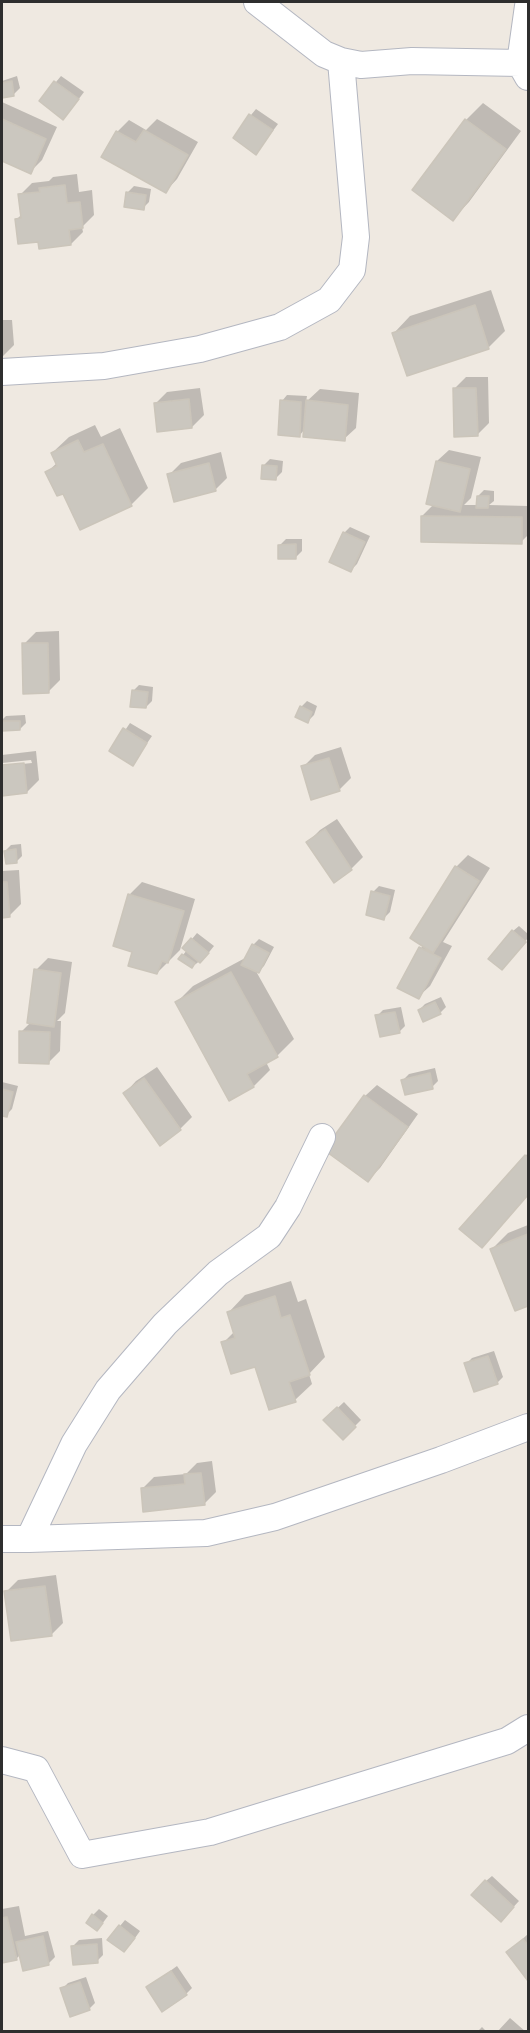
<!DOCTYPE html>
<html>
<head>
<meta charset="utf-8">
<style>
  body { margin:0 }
  #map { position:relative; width:530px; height:2033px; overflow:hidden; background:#efe9e1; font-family:"Exo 2",sans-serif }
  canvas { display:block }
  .frame { position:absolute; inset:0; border:3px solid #2e2e2e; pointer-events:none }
</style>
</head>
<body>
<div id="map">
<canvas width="530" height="2033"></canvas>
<div class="frame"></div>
</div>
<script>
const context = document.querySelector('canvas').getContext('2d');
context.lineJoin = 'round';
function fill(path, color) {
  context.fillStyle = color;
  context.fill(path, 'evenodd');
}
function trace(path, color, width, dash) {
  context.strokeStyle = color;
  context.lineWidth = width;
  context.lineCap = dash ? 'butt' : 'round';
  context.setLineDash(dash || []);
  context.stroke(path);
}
const shadow = new Path2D(`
  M17,76L20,88L14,94L2,96V81Z
  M61,76L84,92L69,112L41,100Z
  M2,102L57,127L42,160L30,172L2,160Z
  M483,103L521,131L469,202L453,219L414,190L466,120Z
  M256,109L278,124L261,147L251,115Z
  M157,119L198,142L177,179L166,191L117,132L129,120L146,130Z
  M77,174L79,192L92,190L94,215L82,227L83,232L71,244L39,240L17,219L22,214L20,195L32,183L49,181L53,177Z
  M134,186L151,189L149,202L143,208L128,192Z
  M491,290L505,331L488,348L394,333L410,316Z
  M2,320H12L14,345L2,357Z
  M466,377H488L489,423L477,435L454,389Z
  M200,388L204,415L192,427L155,404L167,392Z
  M320,389L359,393L356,428L344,439L305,429L299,436L282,401L287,395L307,396L306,402Z
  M95,425L101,437L120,428L148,488L131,505L81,528L63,492L47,472L57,463L52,453L69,437Z
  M449,450L481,457L471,498L464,505H478V496L484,490L494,491V501L489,505L528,506V535L521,542L422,516L434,504L437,461Z
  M221,452L227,478L215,490L169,475L181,463Z
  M270,459L283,461L282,472L276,478L264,465Z
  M350,527L370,536L357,564L351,570L344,533Z
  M286,539H302V551L296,557L280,545Z
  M59,631L60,680L48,692L24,644L36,632Z
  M139,685L153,687L152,701L146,707L133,691Z
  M307,701L317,706L314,715L308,721L301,707Z
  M25,715L26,723L20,729L2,730V720L6,716Z
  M130,723L152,736L133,764L111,751Z
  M341,747L351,778L339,790L303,767L315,755Z
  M36,751L39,780L27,792L2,794V766L32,763L31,760L2,763V755Z
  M337,819L363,857L351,869L308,842L320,830Z
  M21,844L22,856L16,862L5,851L11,845Z
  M468,855L490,868L443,942L452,946L430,986L418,997L399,987L423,945L412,938L456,867Z
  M19,870L21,904L9,916H2V871Z
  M142,882L195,899L180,950L157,973L134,951L115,945L130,894Z
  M379,886L395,890L390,912L384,918L373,892Z
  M519,926L528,934V938L508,962L513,931Z
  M197,933L214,946L206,956L192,967L183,955L187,950L192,939Z
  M259,939L274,947L264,966L257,973L294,1039L277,1056L266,1062L270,1070L254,1086L177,1002L193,986L247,957L253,945Z
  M48,958L72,962L65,1013L57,1021H61L60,1051L48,1063L21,1032L31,1022L36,970Z
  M441,997L446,1007L440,1013L419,1010L425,1004Z
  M401,1007L405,1026L399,1032L377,1016L383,1010Z
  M157,1067L192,1117L180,1129L125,1093L136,1081Z
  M435,1068L438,1081L432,1087L403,1080L409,1074Z
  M2,1082L18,1086L12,1109L6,1115L2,1114Z
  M377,1085L418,1114L380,1168L368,1180L365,1096Z
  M528,1153V1194L493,1235L461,1229Z
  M528,1225V1304L516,1309L491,1250L508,1233Z
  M291,1281L298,1302L306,1299L325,1357L309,1374L312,1384L295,1400L256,1365L223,1343L235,1331L229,1312L245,1295Z
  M494,1351L503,1377L497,1383L466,1364L472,1358Z
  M344,1402L361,1420L343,1438L325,1420Z
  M212,1461L216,1492L204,1504L142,1489L154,1477L186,1474L197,1463Z
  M56,1575L63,1623L51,1635L6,1592L18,1580Z
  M492,1876L519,1901L507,1914L486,1881Z
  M19,1906L25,1936L48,1931L55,1957L49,1963L21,1954L16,1959L2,1962V1909Z
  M99,1909L108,1916L102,1924L93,1915Z
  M125,1920L140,1931L130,1945L120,1926Z
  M528,1934V1979L508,1952Z
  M102,1938L103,1955L97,1961L73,1946L79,1940Z
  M177,1966L192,1988L186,1994L148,1987Z
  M86,1977L95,2003L89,2009L62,1989L68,1983Z
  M510,2018L526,2032H497Z
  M482,2027L487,2032H477Z`);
const building = new Path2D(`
  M12,81L14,96L2,98V83Z
  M54,81L79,99L63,120L39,101Z
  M249,114L273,130L256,155L233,138Z
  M2,119L46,139L31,174L2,161Z
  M465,119L506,149L453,221L412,190Z
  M144,130L188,155L166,193L101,157L116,131L136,142Z
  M65,185L67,203L80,202L83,228L69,230L71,245L39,249L38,242L18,244L15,219L21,218L18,194L40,192L39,188Z
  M126,192L146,195L144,210L124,207Z
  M475,305L489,349L407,376L392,333Z
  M453,388H476L478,436L454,437Z
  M189,399L192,428L157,432L154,403Z
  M280,400L301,402L300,437L278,435Z
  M306,400L348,405L345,441L303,437Z
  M78,440L84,452L103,444L132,506L80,530L63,494L57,496L45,472L57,466L51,453Z
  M436,461L470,469L460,512L426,504Z
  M209,463L216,491L174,502L167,474Z
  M262,465L277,466L276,480L261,479Z
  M477,496H489L488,508H476Z
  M421,516L522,517V544L421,542Z
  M343,532L365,542L351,572L329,562Z
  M296,544V559H278V545Z
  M22,643H48L49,693L23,694Z
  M132,690L148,692L146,708L130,707Z
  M300,706L312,712L308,723L295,717Z
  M2,721H20V730L2,731Z
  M123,728L147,743L133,766L109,751Z
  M329,758L340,791L311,800L301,766Z
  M24,763L27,793L2,796V765Z
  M325,829L352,870L334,883L306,842Z
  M16,849L17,863L6,864L4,851Z
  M455,866L479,881L433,953L410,938Z
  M2,882H7L10,917L2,918Z
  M371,891L390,896L384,920L366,915Z
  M128,894L184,911L168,963L162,961L157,974L128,966L132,952L113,946Z
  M512,930L526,942L502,970L488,959Z
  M191,938L209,953L200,963L182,948Z
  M252,944L269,953L259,973L241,965Z
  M419,947L441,958L419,999L397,988Z
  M182,954L195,963L192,968L178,959Z
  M34,969L61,973L54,1027L27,1023Z
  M231,972L278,1057L247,1074L254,1087L229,1101L175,1002Z
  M435,1002L441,1014L423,1022L418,1010Z
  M395,1012L400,1033L380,1037L375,1015Z
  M19,1031L50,1032L49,1064L19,1063Z
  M430,1073L433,1089L405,1095L401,1080Z
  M144,1078L181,1130L160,1146L123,1093Z
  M2,1089L13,1092L7,1117L2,1116Z
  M364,1095L408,1127L368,1182L324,1150Z
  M525,1155L528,1158V1195L482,1248L459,1229Z
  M528,1234V1306L515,1311L490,1249Z
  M275,1296L281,1318L290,1315L310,1375L289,1382L296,1402L269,1410L255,1367L231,1374L221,1342L235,1338L227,1312Z
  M488,1356L498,1384L474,1392L464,1363Z
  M337,1407L356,1427L343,1440L323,1420Z
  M201,1473L205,1505L143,1512L141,1488L185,1484L184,1474Z
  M45,1586L52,1636L11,1641L4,1591Z
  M485,1880L514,1907L501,1922L471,1895Z
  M92,1914L103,1923L97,1931L86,1923Z
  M7,1917L17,1960L2,1963V1918Z
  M119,1925L135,1938L124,1952L107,1940Z
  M43,1936L49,1965L23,1971L16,1942Z
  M523,1939L528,1945V1981L506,1952Z
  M97,1944L98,1963L73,1965L71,1946Z
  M171,1971L187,1995L162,2012L146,1987Z
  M80,1982L90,2010L70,2017L60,1988Z`);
const minor = new Path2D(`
  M257,2L324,54L341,61L361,65L412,61L520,63
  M528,6L520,63L528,77
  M2,372L104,366L200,349L280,327L329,300L352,270L356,237L341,61
  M2,1539H29L206,1533L275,1517L441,1460L528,1427
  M29,1539L74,1444L108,1390L165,1324L218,1273L269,1236L288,1207L322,1137
  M2,1760L36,1769L82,1855L210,1832L507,1741L528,1728`);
fill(shadow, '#0003');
fill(building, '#cbc7bf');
trace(building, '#cbc5ba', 1.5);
trace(minor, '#b4b7c1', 28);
trace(minor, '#fff', 26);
</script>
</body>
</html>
